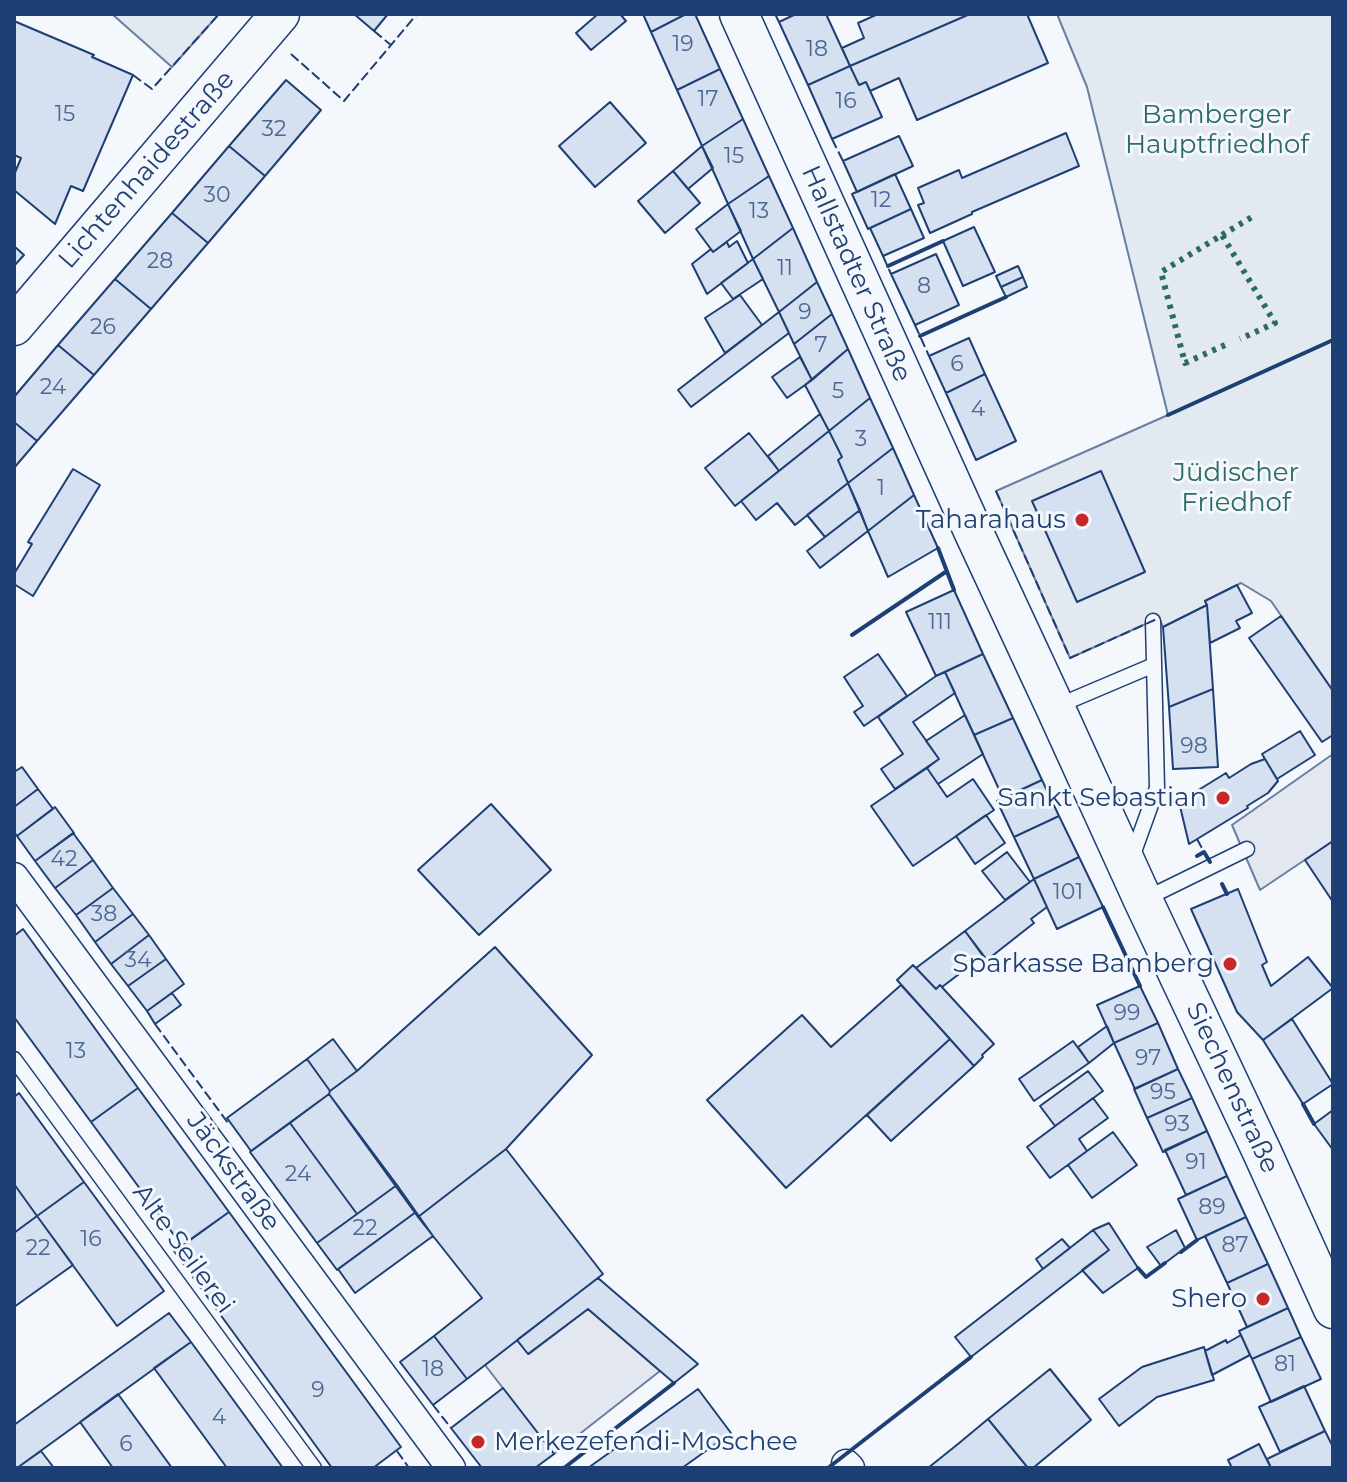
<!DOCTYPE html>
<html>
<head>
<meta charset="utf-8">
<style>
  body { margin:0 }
  #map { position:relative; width:1347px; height:1482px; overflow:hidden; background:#f4f7fb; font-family:Montserrat,sans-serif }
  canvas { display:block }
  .frame { position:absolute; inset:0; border:16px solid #1d3f73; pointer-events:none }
</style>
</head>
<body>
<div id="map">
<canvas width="1347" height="1482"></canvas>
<div class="frame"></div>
</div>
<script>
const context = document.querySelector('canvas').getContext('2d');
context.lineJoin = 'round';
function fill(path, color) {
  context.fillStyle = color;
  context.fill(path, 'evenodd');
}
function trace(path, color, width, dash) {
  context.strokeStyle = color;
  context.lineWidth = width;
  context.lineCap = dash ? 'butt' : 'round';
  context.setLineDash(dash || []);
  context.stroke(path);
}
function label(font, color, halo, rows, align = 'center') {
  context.font = font + ' Montserrat,sans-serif';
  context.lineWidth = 6;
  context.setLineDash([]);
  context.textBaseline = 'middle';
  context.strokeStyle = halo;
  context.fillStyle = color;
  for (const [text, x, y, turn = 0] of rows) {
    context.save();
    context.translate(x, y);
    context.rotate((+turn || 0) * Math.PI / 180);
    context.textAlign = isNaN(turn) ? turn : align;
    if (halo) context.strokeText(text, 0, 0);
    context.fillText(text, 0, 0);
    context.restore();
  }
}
const green = new Path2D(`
  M112,14H219L172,67Z
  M1057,14H1333V691L1271,601L1241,583L1205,601L1207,605L1163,627L1159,618L1070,658L996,491L1168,415L1087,87Z`);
const parking = new Path2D(`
  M1333,754V841L1260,890L1232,825Z
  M588,1309L660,1371L554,1454L485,1365L517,1340L529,1354Z`);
const building = new Path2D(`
  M354,14H388L374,31Z
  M598,14H620L626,21L591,50L576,33Z
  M643,14H686L651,32Z
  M686,14H695L720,69L677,90L651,32Z
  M796,14H826L850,66L808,85L779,22Z
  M878,14H970L850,66L842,48L864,38L858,23Z
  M970,14H1027L1048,63L917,120L899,78L870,91L866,82L859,85L850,66Z
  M14,21L94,55L92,57L133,75L83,191L71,186L55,224L14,190V175L21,158L14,155Z
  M850,66L859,85L866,82L882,117L832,139L808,85Z
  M720,69L743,119L702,146L677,90Z
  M286,80L321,110L265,176L229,146Z
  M610,102L646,143L595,187L559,146Z
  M743,119L769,176L728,204L702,146Z
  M1066,133L1079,166L972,212V214L930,233L918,205L924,203L918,188L959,170L962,178Z
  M899,136L913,166L857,192L843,161Z
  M229,146L265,176L208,243L172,213Z
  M702,146L713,168L688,189L673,171Z
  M673,171L700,203L665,233L638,201Z
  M895,174L911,209L868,229L852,194Z
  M769,176L793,228L753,259L728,204Z
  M728,204L741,231L713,252L696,229Z
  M911,209L924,238L883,256L870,228Z
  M172,213L208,243L151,309L115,279Z
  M974,227L995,272L963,286L943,241Z
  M793,228L817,282L779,312L753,259Z
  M737,241L748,263L707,294L692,264L711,249L713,252L727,242L729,247Z
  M14,246L24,255L14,266Z
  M936,254L959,305L915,325L891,274Z
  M753,259L763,279L733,299L721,283Z
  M1018,266L1023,277L1001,287L996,276Z
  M1023,277L1027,287L1006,297L1001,287Z
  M115,279L151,309L94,375L58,345Z
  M817,282L832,314L794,344L779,312Z
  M740,295L762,325L725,353L705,318Z
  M779,312L789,333L691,407L678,390Z
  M832,314L848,349L812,380L794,344Z
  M969,338L985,374L946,393L929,356Z
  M58,345L94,375L37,441L14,422V397Z
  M848,349L870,398L829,431L805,385Z
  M800,357L812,380L787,398L772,377Z
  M985,374L1016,441L976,460L946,393Z
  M870,398L893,448L848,483L838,460L842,457L829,431Z
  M820,414L829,431L779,471L768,456Z
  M14,422L37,441L14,468Z
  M829,431L842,457L838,460L848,483L795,525L777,503L756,520L741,501Z
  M749,433L779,471L735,506L705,468Z
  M893,448L914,495L868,531L848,483Z
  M73,469L100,485L33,596L14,584V574L32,544L28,542Z
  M1101,471L1145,572L1077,602L1032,501Z
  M848,483L860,510L825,537L807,515Z
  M914,495L938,548L888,577L868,531Z
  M860,510L868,531L820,568L807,551Z
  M1237,585L1252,613L1236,621L1240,628L1210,643L1207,605L1205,601Z
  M954,590L983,654L936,676L906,612Z
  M1207,605L1213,689L1169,707L1163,627Z
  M1281,616L1333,691V735L1322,742L1249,638Z
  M878,654L907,696L864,726L854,712L863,706L844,677Z
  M983,654L1013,718L974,735L945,672Z
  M945,672L955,693L913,722L939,759L895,789L881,769L903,754L878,717L936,676Z
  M1213,689L1218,767L1173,769L1169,707Z
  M965,715L983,754L938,784L927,768L939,759L926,741Z
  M1013,718L1042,780L1003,798L974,735Z
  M1300,731L1315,755L1277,779L1262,754Z
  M1265,759L1278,781L1268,793L1247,806L1248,808L1189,844L1179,802L1226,773L1229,778L1251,764Z
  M22,767L38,789L14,807V772Z
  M927,768L947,797L973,779L994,810L913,866L871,806Z
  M1042,780L1059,816L1014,837L997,801Z
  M38,789L53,809L17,836L14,832V807Z
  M491,804L551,870L479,935L418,870Z
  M55,807L74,833L35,861L17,836Z
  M986,815L1005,843L975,864L956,836Z
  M1059,816L1079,857L1034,879L1014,837Z
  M73,833L93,860L55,888L35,861Z
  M1333,841V902L1305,860Z
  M1007,852L1030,882L1005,900L982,871Z
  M1079,857L1103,907L1057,929L1034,879Z
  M93,860L113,888L76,915L55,888Z
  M1034,879L1047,907L1031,919L1034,923L987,960L965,931Z
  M113,888L133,914L95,942L76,915Z
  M1238,889L1267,962L1262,965L1271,986L1308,957L1333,988L1263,1040L1237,1012L1191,909Z
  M133,914L149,935L111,964L95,942Z
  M23,929L138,1088L91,1122L14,1017V936Z
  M965,931L983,956L942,987L940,985L936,989L916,968Z
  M149,935L166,959L128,986L111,964Z
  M495,947L592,1055L506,1149L418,1217L329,1094L330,1091L357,1071Z
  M166,959L184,984L147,1011L128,986Z
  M913,965L936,989L940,985L994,1044L982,1055L983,1057L974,1066L897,980Z
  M901,985L950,1039L786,1188L707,1100L802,1015L831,1047Z
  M1140,986L1158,1023L1114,1043L1097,1005Z
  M172,993L181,1005L155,1024L147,1011Z
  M1292,1019L1333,1084L1303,1104L1263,1040Z
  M1158,1023L1178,1069L1135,1089L1114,1043Z
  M1107,1026L1114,1043L1089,1063L1078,1047Z
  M333,1039L357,1071L330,1091L307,1059Z
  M950,1039L974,1066L891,1141L867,1115Z
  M1073,1041L1089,1063L1034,1101L1019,1079Z
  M307,1059L330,1091L329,1094L251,1151L227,1118Z
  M1178,1069L1192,1098L1147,1118L1134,1089Z
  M1088,1071L1103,1091L1055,1126L1040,1106Z
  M138,1088L229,1212L182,1246L91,1122Z
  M19,1093L84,1182L37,1216L14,1184V1097Z
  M329,1094L397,1185L357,1214L290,1123Z
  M1093,1098L1108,1118L1079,1139L1087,1151L1050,1178L1027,1147Z
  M1192,1098L1207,1131L1163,1152L1147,1118Z
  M1333,1110V1150L1314,1124Z
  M290,1123L357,1214L317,1243L250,1152Z
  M1207,1131L1227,1176L1186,1195L1165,1150Z
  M1113,1132L1137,1165L1092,1198L1068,1165Z
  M506,1149L603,1274L467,1379L434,1336L482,1298L418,1217Z
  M1227,1176L1246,1217L1197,1240L1178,1199Z
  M84,1182L164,1291L117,1326L37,1216Z
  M14,1184L37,1216L14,1233Z
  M397,1185L416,1212L337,1270L317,1243Z
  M229,1212L401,1447L373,1468H332L174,1251Z
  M416,1212L433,1236L355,1293L338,1269Z
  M37,1216L73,1265L14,1307V1233Z
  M1246,1217L1268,1264L1227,1283L1205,1236Z
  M1109,1223L1138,1268L1103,1293L1082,1270L1109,1250L1093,1230Z
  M1093,1230L1109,1250L971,1357L955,1337Z
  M1176,1230L1185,1248L1161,1266L1147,1247Z
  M1062,1239L1070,1248L1043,1269L1036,1259Z
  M1268,1264L1288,1308L1247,1327L1227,1283Z
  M598,1278L698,1364L674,1383L588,1309L528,1354L517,1340Z
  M1288,1308L1301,1337L1252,1359L1239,1331Z
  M169,1313L191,1342L17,1468H14V1425Z
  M1241,1335L1250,1355L1212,1375L1205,1351L1226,1340L1227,1343Z
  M434,1336L467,1379L433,1405L400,1362Z
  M1301,1337L1321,1379L1271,1402L1252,1359Z
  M191,1342L283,1468H227L154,1368Z
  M1204,1347L1214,1380L1157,1397L1119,1426L1099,1399L1142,1367Z
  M1050,1369L1091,1420L1033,1468H1028L988,1419Z
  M1304,1386L1325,1431L1280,1452L1259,1407Z
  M503,1388L554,1454L535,1468H482L451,1428Z
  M698,1389L731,1433L682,1468H588Z
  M118,1394L172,1468H113L80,1422Z
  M988,1419L1028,1468H928L958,1444Z
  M1325,1431L1333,1447V1468H1271L1267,1459Z
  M1259,1444L1271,1468H1232L1228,1460Z
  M41,1451L54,1468H17Z`);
const lane = new Path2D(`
  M1055,707L1154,665
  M1131,860L1157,788L1153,621
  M1143,900L1247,849
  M14,1059L314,1468`);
const street = new Path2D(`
  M14,877L451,1468
  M846,1464L850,1468`);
const secondary = new Path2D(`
  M739,14L974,533L1055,707L1143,900L1262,1152L1333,1309
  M14,326L280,14`);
const hedge = new Path2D(`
  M1222,235L1252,217
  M1225,345L1185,363L1161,272L1222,235L1275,323L1240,339`);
const fence = new Path2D(`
  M775,14L779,22
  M374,31L391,45
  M291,54L344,101L417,14
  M133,75L152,89L219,14
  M832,139L843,161
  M883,256L891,274
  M915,325L929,356
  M996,491L1070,658L1159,618
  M1197,839L1204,852
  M155,1024L228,1123
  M433,1405L451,1428
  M397,1451L409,1468`);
const wall = new Path2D(`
  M888,266L943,241
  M920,336L1006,297
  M1168,415L1333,340
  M938,548L954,590
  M852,635L947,571
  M1197,856L1204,852L1210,862
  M1222,884L1227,894
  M1103,907L1140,986
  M1303,1104L1314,1124
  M1181,1252L1197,1240
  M1138,1268L1146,1277L1165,1263
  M564,1468L674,1383
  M828,1468L971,1357`);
const markers = [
  [1082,520,8,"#c62828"],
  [1223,798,8,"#c62828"],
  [1230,964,8,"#c62828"],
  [1263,1299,8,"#c62828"],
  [478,1442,8,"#c62828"]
];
const numberNames = [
  ["19",683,45],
  ["18",817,50],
  ["17",708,100],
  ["16",846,102],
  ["15",65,115],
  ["32",274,130],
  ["15",734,157],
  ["30",217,196],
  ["12",881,201],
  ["13",759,212],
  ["28",160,262],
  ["11",785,269],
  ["8",924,287],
  ["9",805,313],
  ["26",103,328],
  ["7",821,346],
  ["6",957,365],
  ["24",53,388],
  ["5",838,392],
  ["4",978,410],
  ["3",861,440],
  ["1",881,489],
  ["111",940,623],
  ["98",1194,747],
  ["42",64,860],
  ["101",1068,893],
  ["38",104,915],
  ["34",138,961],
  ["99",1127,1014],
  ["13",76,1052],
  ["97",1148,1059],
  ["95",1163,1093],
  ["93",1177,1125],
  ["91",1196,1163],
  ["24",298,1175],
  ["89",1212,1208],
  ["22",365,1229],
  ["16",91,1240],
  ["87",1235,1246],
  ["22",38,1249],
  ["81",1285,1365],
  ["18",433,1370],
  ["9",318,1391],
  ["4",219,1418],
  ["6",126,1445]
];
const parkNames = [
  ["Bamberger",1217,115],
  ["Hauptfriedhof",1217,145],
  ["Jüdischer",1236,473],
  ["Friedhof",1236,503]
];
const streetNames = [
  ["Lichtenhaidestraße",147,170,-49],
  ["Hallstadter Straße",856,274,66],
  ["Siechenstraße",1232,1088,65],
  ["Jäckstraße",233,1172,54],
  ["Alte Seilerei",183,1249,54]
];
const poiNames = [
  ["Taharahaus",1066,520],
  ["Sankt Sebastian",1207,798],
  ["Sparkasse Bamberg",1214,964],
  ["Shero",1247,1299],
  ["Merkezefendi-Moschee",494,1442,"left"]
];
fill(green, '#e3e9f0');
trace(green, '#687fa3', 2);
fill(parking, '#e3e8f0');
trace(parking, '#687fa3', 2);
fill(building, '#d5e0f0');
trace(building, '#1d3f73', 2);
trace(lane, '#1d3f73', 17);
trace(street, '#1d3f73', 31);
trace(secondary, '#1d3f73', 41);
trace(lane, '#f4f7fb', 14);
trace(street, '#f4f7fb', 28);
trace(secondary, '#f4f7fb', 38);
trace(hedge, '#2c6c60', 6, [4, 6]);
trace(fence, '#1d3f73', 2, [10, 4]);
trace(wall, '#1d3f73', 4);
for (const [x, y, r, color] of markers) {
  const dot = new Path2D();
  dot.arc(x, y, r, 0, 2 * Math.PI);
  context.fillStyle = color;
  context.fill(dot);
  trace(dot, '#f4f7fb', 3);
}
label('22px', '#4b6792', null, numberNames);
label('26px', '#2c6c60', '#f4f7fb', parkNames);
label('26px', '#1d3f73', '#f4f7fb', streetNames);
label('26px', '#1d3f73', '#f4f7fb', poiNames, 'right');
</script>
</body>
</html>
